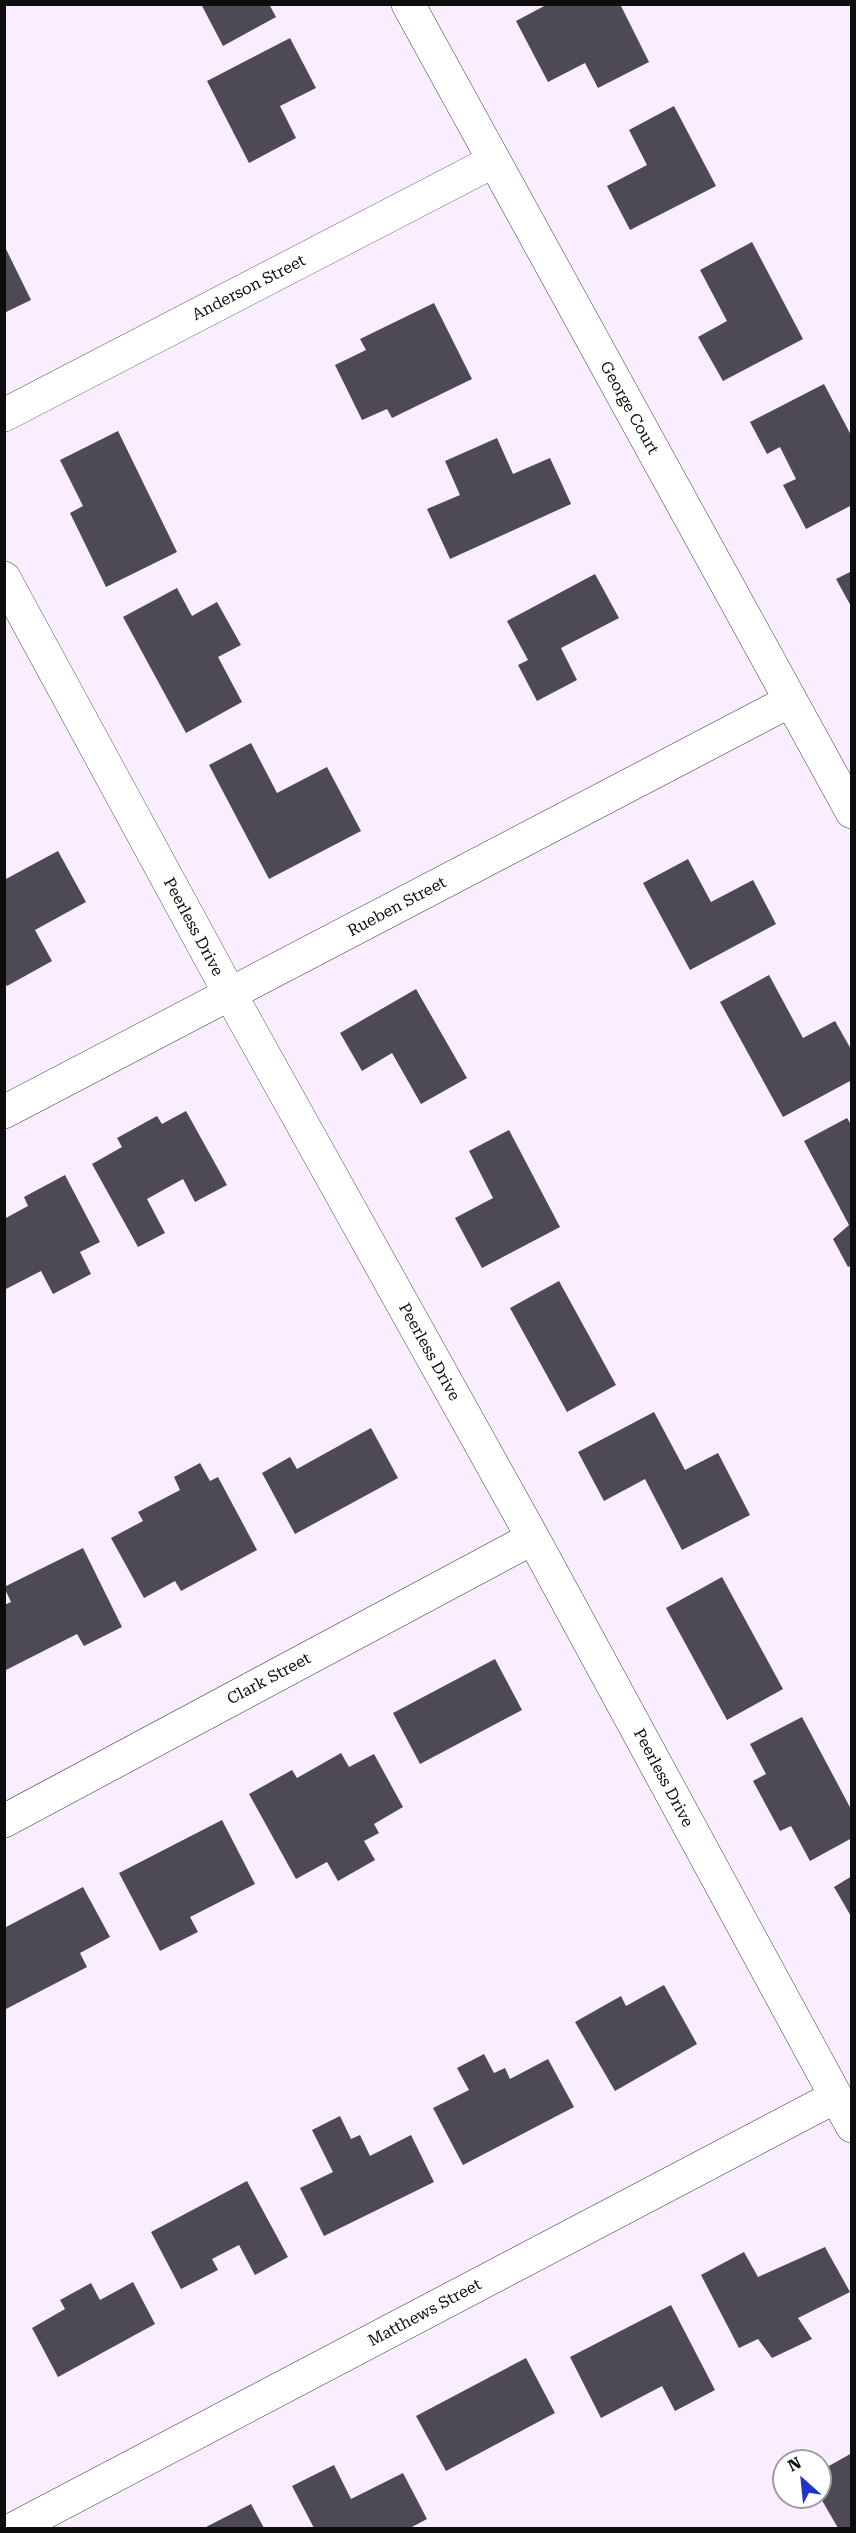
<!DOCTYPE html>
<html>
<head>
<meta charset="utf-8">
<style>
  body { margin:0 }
  #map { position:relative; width:856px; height:2533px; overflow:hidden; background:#faedff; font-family:"Roboto Serif",serif }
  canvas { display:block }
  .frame { position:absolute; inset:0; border:6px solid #0d0d0d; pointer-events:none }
  .north { position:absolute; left:772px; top:2449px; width:60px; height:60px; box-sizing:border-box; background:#fff; border:2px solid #9e9e9e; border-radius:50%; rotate:333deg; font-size:16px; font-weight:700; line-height:24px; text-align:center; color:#0d0d0d }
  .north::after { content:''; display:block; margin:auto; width:21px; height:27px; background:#1f36c4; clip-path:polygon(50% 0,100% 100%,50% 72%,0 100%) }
</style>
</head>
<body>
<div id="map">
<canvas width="856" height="2533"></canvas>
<div class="frame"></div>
<div class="north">N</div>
</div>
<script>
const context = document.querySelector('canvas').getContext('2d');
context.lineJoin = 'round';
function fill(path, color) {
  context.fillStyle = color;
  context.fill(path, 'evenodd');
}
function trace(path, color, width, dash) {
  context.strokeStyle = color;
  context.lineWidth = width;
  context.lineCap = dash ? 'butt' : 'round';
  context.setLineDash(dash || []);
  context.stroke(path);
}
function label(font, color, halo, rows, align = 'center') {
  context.font = font + ' "Roboto Serif",serif';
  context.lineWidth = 6;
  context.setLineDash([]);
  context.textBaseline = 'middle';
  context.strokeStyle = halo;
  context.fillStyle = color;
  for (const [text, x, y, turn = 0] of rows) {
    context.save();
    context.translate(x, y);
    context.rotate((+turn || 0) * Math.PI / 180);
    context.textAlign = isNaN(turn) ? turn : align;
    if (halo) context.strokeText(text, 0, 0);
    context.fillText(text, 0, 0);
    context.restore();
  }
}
const building = new Path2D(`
  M201,4H269L276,17L223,46Z
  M548,4H620L649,62L598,88L585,63L548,82L516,21Z
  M290,38L316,88L280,106L296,138L249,163L207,81Z
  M674,106L716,186L630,230L607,186L647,165L629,130Z
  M752,242L803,339L723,381L698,337L727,321L700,270Z
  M4,245L31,300L4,313Z
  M434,303L472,379L392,418L387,409L362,420L335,365L366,350L360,339Z
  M824,384L852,437V505L806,529L783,485L796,479L780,447L767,454L750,422Z
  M118,431L177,552L106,587L70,513L83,506L60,460Z
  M497,438L513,474L550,458L571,504L450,559L427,509L460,495L445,461Z
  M852,571V608L836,579Z
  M595,574L619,618L561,648L577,680L537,701L518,665L528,660L507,621Z
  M177,588L192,616L217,602L241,645L218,657L242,702L186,733L123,617Z
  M251,743L277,793L327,767L361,831L269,879L209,765Z
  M58,851L86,902L35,930L52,961L7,986L4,982V880Z
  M688,859L711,902L753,880L776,924L690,970L643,883Z
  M769,975L803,1038L835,1021L852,1051V1080L783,1117L720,1002Z
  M416,989L467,1078L421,1104L392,1053L362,1071L340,1033Z
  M186,1111L227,1185L195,1202L183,1179L147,1199L165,1233L138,1247L92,1164L122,1147L117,1138L157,1116L162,1124Z
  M847,1118L852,1126V1265L848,1267L833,1239L849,1225L804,1141Z
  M509,1130L560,1227L482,1268L455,1218L493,1198L469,1151Z
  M65,1175L100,1242L80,1252L91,1274L53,1294L41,1271L4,1290V1219L28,1206L24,1197Z
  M559,1281L616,1385L567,1412L510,1308Z
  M654,1412L685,1470L718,1453L750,1515L682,1550L645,1479L604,1501L578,1452Z
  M371,1428L398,1478L295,1534L262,1473L290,1457L297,1469Z
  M200,1463L210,1481L218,1477L257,1550L181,1591L175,1581L144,1598L111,1538L143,1521L138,1512L180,1490L174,1477Z
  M83,1548L122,1627L84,1646L77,1634L4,1671V1605L11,1602L4,1587Z
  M722,1577L783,1689L727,1720L666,1608Z
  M495,1659L522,1710L420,1764L393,1713Z
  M802,1717L852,1811V1838L810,1861L791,1826L780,1831L753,1781L766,1774L750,1744Z
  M341,1753L349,1767L374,1754L403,1807L374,1824L379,1833L364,1841L375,1860L338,1881L327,1862L296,1879L249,1794L292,1770L297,1778Z
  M222,1820L255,1884L190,1917L198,1932L160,1951L119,1873Z
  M852,1876V1918L834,1887Z
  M83,1887L110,1937L80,1953L87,1967L6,2009L4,1928Z
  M664,1985L697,2044L615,2091L575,2022L621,1996L626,2006Z
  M484,2054L494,2073L505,2068L510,2079L548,2059L574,2107L463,2165L433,2108L469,2090L457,2068Z
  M340,2116L351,2139L360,2135L370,2156L411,2135L434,2182L324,2236L300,2188L333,2172L312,2130Z
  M247,2181L288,2257L255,2275L239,2245L212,2259L218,2270L181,2289L151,2232Z
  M825,2247L850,2292L798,2318L812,2339L772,2358L758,2339L739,2348L701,2275L744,2252L758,2277Z
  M133,2282L155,2324L58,2377L32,2328L65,2309L60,2300L91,2283L100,2300Z
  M671,2305L715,2390L675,2411L662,2386L601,2418L570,2357Z
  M526,2358L555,2413L446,2471L416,2416Z
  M852,2453V2528H838L820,2497V2471Z
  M334,2465L351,2499L403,2473L427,2519L410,2528H314L292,2486Z
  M251,2504L264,2528H204Z`);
const street = new Path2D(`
  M408,4L852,812
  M4,415L494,161
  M4,578L230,994L533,1538L852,2126
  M4,1112L790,701
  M4,1821L533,1538
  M15,2528L835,2097`);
const streetNames = [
  ["Anderson Street",249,288,-27],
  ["George Court",629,408,61],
  ["Rueben Street",397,907,-28],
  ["Peerless Drive",193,927,62],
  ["Peerless Drive",429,1352,61],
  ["Clark Street",269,1679,-28],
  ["Peerless Drive",663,1778,62],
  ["Matthews Street",425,2313,-28]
];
fill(building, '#4d4956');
trace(street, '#404040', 34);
trace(street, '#fff', 33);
label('16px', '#0d0d0d', '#fff', streetNames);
</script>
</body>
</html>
